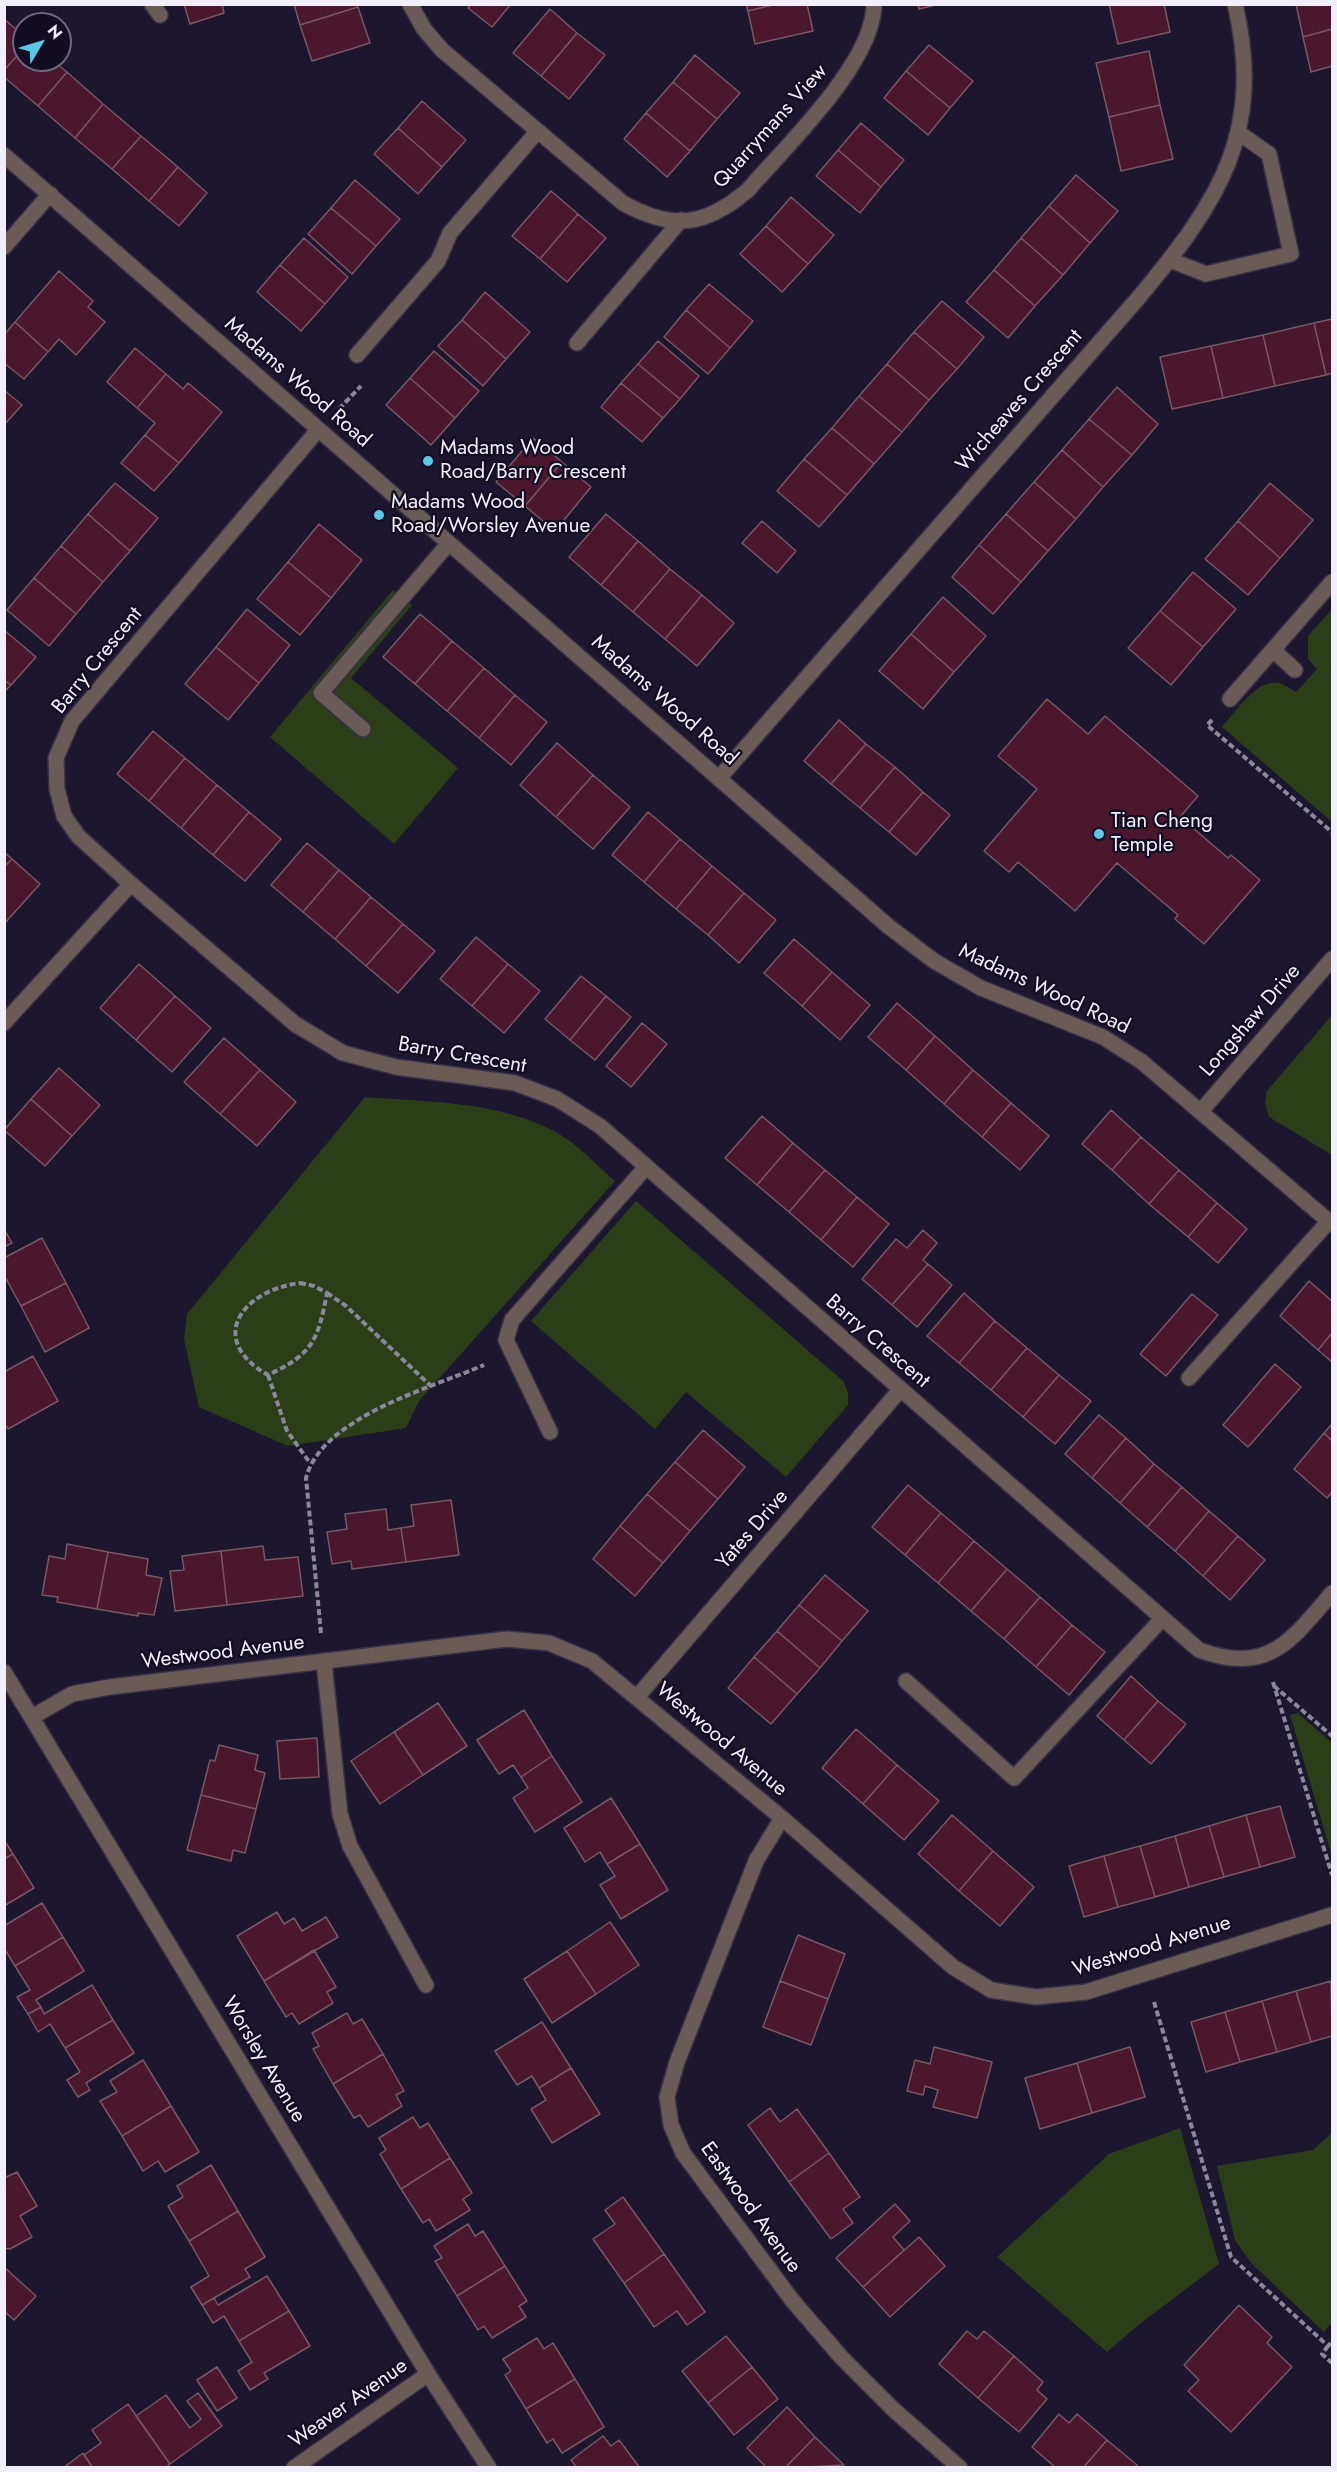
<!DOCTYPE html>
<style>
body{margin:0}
#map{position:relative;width:1337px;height:2472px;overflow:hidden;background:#1c172e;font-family:Jost,sans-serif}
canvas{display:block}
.frame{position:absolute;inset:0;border:6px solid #f1effd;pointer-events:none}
.north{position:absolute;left:12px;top:12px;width:60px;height:60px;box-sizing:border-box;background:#130d24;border:2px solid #6c677b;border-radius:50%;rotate:52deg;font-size:16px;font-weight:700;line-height:24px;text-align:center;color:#f1effd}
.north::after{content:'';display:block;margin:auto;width:21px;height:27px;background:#5cc7e7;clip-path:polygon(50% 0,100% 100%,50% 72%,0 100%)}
</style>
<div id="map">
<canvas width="1337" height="2472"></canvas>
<div class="frame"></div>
<div class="north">N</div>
</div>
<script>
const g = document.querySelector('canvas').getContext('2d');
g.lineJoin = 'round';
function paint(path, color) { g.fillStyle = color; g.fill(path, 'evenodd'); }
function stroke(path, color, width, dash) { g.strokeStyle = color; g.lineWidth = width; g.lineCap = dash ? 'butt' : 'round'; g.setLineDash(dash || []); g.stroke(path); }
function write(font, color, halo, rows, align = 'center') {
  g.font = font + ' Jost,sans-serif'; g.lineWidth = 4.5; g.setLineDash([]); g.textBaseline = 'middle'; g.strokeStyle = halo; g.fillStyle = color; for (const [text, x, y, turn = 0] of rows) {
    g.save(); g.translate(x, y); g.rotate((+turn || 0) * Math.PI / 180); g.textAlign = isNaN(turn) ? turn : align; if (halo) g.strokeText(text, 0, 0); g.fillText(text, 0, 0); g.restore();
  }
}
const green = new Path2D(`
 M393,590L412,605L351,678L458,768L394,844L270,737Z
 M1332,609V822L1222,727C1235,713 1256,679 1278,683C1284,684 1291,689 1296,692L1317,669L1308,659V636Z
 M1332,1015V1155L1269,1117L1265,1103L1267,1091Z
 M365,1097C428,1102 497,1101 554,1131C576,1142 596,1165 615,1181L419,1401L406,1428L288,1446L199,1407L184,1339L187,1314Z
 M636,1201L843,1381L848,1392V1405L786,1477L686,1392L655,1429L531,1321Z
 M1298,1713L1332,1743V1856L1290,1715Z
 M1180,2128L1219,2264L1137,2326L1107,2352L997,2257L1109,2154Z
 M1332,2133V2322L1324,2332L1251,2263L1235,2240L1217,2166L1313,2150Z`);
const building = new Path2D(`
 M184,4H222L224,13L190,24Z
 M294,4H358V7L300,25Z
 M471,4H511L492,27L468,8Z
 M746,4H777L748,11Z
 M777,4H807L813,31L755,44L748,11Z
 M918,4H940L919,9Z
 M1109,4H1164L1170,32L1118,44Z
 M1296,4H1332V29L1303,37Z
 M358,7L370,43L312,61L300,25Z
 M550,9L577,33L541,76L513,53Z
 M4,19L24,36V48L4,70Z
 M1332,29V66L1311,72L1303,37Z
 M577,33L605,55L569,99L541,76Z
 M929,45L973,81L950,108L906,71Z
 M24,48V60H52L67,72L38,106L4,77V70Z
 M1149,51L1160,105L1109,117L1096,63Z
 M695,55L740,93L717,119L673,82Z
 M906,71L950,108L928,135L884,98Z
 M67,72L103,104L75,138L38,106Z
 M673,82L717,119L690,151L646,113Z
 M422,101L466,140L442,167L398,128Z
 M103,104L141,136L112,169L75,138Z
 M1160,105L1173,159L1121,171L1109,117Z
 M646,113L690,151L667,177L624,139Z
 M861,123L904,160L881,187L838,150Z
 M398,128L442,167L418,194L374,154Z
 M141,136L178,167L149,201L112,169Z
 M838,150L881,187L860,213L816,176Z
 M178,167L207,193L179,226L149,201Z
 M1076,175L1118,211L1090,243L1049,206Z
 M355,180L400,219L376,246L331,208Z
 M551,191L578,214L540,259L512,236Z
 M791,197L834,235L808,264L766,226Z
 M1049,206L1090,243L1063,275L1021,238Z
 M331,208L376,246L352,274L308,234Z
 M578,214L606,238L567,282L540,259Z
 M766,226L808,264L782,292L740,254Z
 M304,238L348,277L325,304L280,265Z
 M1021,238L1063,275L1035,306L994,270Z
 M280,265L325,304L301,331L257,292Z
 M994,270L1035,306L1008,338L966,302Z
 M59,271L93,301L88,307L105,322L76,355L59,339L48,352L15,322Z
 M709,284L753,321L730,348L686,310Z
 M485,292L530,332L506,359L462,320Z
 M942,301L984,337L957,369L914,332Z
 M686,310L730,348L708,374L664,337Z
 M1332,319V373L1326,375L1314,323Z
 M462,320L506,359L483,386L438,346Z
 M15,322L48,352L24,379L4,363V335Z
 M1314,323L1326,375L1275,386L1263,335Z
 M914,332L957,369L929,400L887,364Z
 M1263,335L1275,386L1223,398L1211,346Z
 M658,341L699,376L680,399L638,364Z
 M1211,346L1223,398L1172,409L1160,357Z
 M135,348L166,374L137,408L107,382Z
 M434,351L479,391L455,418L410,378Z
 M638,364L680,399L663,418L621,383Z
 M887,364L929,400L902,432L859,396Z
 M166,374L183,389L188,383L222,412L179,463L145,435L155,423L137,408Z
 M410,378L455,418L431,445L386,405Z
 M621,383L663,418L642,442L601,407Z
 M1117,387L1158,424L1132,455L1089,419Z
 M4,390L22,405L4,425Z
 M859,396L902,432L874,464L832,428Z
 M1089,419L1132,455L1103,487L1062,450Z
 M832,428L874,464L847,495L804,459Z
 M145,435L179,463L154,491L121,463Z
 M533,438L562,462L525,506L496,482Z
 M1062,450L1103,487L1076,519L1034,482Z
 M804,459L847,495L819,527L777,491Z
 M562,462L591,487L555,531L525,506Z
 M1034,482L1076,519L1048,551L1006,514Z
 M115,483L158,518L130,551L88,514Z
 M1270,483L1313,520L1280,558L1238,521Z
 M88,514L130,551L103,582L61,546Z
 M606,514L638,541L601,585L569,557Z
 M1006,514L1048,551L1021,582L979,545Z
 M762,521L796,551L777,573L742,543Z
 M1238,521L1280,558L1248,595L1205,559Z
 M319,524L362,560L331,598L288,562Z
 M638,541L670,569L633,612L601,585Z
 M979,545L1021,582L993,614L952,577Z
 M61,546L103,582L76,614L34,578Z
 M288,562L331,598L300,635L257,599Z
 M670,569L702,595L665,639L633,612Z
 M1193,572L1236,609L1203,647L1160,611Z
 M34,578L76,614L49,646L7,610Z
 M702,595L734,623L697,666L665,639Z
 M943,597L986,636L954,672L911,634Z
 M247,609L290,645L259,683L216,647Z
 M1160,611L1203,647L1171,685L1128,648Z
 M420,614L452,641L415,684L383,657Z
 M4,630L36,657L11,685L4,680Z
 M911,634L954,672L923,709L879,671Z
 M452,641L484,668L447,711L415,684Z
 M216,647L259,683L228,720L185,684Z
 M484,668L515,695L479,738L447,711Z
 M4,680L11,685L4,692Z
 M515,695L547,722L511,765L479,738Z
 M1047,699L1088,734L1105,716L1198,796L1180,817L1228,858L1231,855L1260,880L1204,944L1175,919L1178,915L1117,863L1075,911L1018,862L1009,872L984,851L1037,789L998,756Z
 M839,720L866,744L831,784L804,761Z
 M153,731L185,758L149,801L117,774Z
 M557,743L593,775L556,817L520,785Z
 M866,744L895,767L860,808L831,784Z
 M185,758L217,785L181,828L149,801Z
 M895,767L923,792L889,832L860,808Z
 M593,775L630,807L593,849L556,817Z
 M217,785L249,812L213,855L181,828Z
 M923,792L950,815L916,855L889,832Z
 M249,812L281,839L245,881L213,855Z
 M648,812L680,839L644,882L612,855Z
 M680,839L712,866L676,909L644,882Z
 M307,843L339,870L303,912L271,885Z
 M4,852L12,859L4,867Z
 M12,859L40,884L4,924V867Z
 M712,866L744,893L708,935L676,909Z
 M339,870L371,897L335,939L303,912Z
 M744,893L776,920L739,963L708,935Z
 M371,897L403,924L366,966L335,939Z
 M403,924L435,951L398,993L366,966Z
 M476,937L508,964L472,1006L440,979Z
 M794,939L832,972L802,1006L764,973Z
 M139,964L175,996L136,1040L100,1008Z
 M508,964L540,991L504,1033L472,1006Z
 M832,972L870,1005L840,1040L802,1006Z
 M581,976L606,996L570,1040L545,1019Z
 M175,996L211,1028L172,1072L136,1040Z
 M606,996L631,1017L595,1060L570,1040Z
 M897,1003L935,1036L906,1070L868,1037Z
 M642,1023L667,1044L631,1087L606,1066Z
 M935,1036L973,1070L944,1104L906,1070Z
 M224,1038L260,1070L220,1114L184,1082Z
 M59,1068L100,1105L72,1136L31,1099Z
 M260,1070L296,1102L257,1146L220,1114Z
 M973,1070L1011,1103L982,1137L944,1104Z
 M31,1099L72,1136L45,1166L4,1130Z
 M1011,1103L1049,1136L1020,1170L982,1137Z
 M1111,1110L1141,1137L1112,1170L1082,1144Z
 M762,1116L793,1143L757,1185L725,1158Z
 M1141,1137L1179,1170L1149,1204L1112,1170Z
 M793,1143L825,1170L789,1212L757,1185Z
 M825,1170L857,1197L821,1240L789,1212Z
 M1179,1170L1217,1203L1188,1237L1149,1204Z
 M857,1197L889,1224L853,1267L821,1240Z
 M1217,1203L1247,1229L1218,1263L1188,1237Z
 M4,1229L12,1243L4,1247Z
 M923,1230L937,1243L923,1260L928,1264L892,1305L862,1279L896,1239L907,1248Z
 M42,1238L66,1283L21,1306L4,1275V1258Z
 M928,1264L952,1285L917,1327L892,1305Z
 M1309,1281L1332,1301V1333L1318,1350L1280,1316Z
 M66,1283L89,1328L45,1352L21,1306Z
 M964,1293L995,1321L959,1363L927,1336Z
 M1192,1294L1218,1315L1166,1376L1140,1354Z
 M995,1321L1027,1348L991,1390L959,1363Z
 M1332,1333V1362L1318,1350Z
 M1027,1348L1059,1375L1023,1417L991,1390Z
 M33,1356L58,1401L8,1429L4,1423V1372Z
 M1275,1364L1301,1387L1248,1447L1223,1425Z
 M1059,1375L1091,1401L1055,1444L1023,1417Z
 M1099,1415L1126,1438L1092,1478L1065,1454Z
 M1332,1424V1441L1324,1433Z
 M703,1430L745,1467L718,1499L675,1462Z
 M1324,1433L1332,1441V1492L1327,1498L1294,1469Z
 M1126,1438L1154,1464L1120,1503L1092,1478Z
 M675,1462L718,1499L690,1531L647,1494Z
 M1154,1464L1182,1487L1147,1527L1120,1503Z
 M908,1485L941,1513L905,1555L872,1527Z
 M1182,1487L1209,1511L1175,1551L1147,1527Z
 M647,1494L690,1531L663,1563L620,1526Z
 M451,1500L459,1555L406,1562L401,1528L414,1526L411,1505Z
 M386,1509L388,1530L401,1528L406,1562L352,1569L351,1561L332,1564L327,1532L347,1529L345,1514Z
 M1209,1511L1238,1536L1203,1576L1175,1551Z
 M941,1513L974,1541L938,1583L905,1555Z
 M620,1526L663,1563L635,1596L593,1559Z
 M1238,1536L1265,1560L1230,1600L1203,1576Z
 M974,1541L1007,1569L971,1611L938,1583Z
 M67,1544L108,1552L97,1609L57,1602L58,1597L42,1595L49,1556L65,1559Z
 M263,1546L265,1560L298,1557L303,1596L227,1605L221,1551Z
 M221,1551L227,1605L175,1611L170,1571L184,1570L182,1556Z
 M108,1552L148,1559L146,1575L162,1578L154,1615L138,1613V1616L97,1609Z
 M1007,1569L1040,1597L1004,1639L971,1611Z
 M825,1575L868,1611L842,1641L799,1605Z
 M1040,1597L1072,1625L1036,1667L1004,1639Z
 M799,1605L842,1641L820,1668L777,1631Z
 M1072,1625L1105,1652L1069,1695L1036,1667Z
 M777,1631L820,1668L797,1694L754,1657Z
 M754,1657L797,1694L771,1724L728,1688Z
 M1131,1676L1158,1701L1124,1740L1097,1716Z
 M1158,1701L1186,1724L1151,1764L1124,1740Z
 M438,1703L467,1746L423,1775L394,1732Z
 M524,1710L552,1756L521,1777L513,1765L499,1774L477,1740Z
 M856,1729L897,1765L863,1804L822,1768Z
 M394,1732L423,1775L380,1804L351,1761Z
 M317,1738L319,1777L280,1779L277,1741Z
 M219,1745L258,1755L255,1770L265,1773L256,1809L201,1795L210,1760L215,1761Z
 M552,1756L582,1802L535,1832L513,1798L528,1788L521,1777Z
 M897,1765L939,1801L904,1840L863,1804Z
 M201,1795L256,1809L245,1853L233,1850L231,1861L187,1850Z
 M611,1798L640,1844L607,1864L600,1852L585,1862L564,1828Z
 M1280,1806L1295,1857L1260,1867L1246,1815Z
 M952,1815L993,1851L959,1891L918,1854Z
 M1246,1815L1260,1867L1224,1877L1209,1826Z
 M1209,1826L1224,1877L1189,1887L1175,1836Z
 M1175,1836L1189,1887L1155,1897L1140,1846Z
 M4,1840L13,1854L4,1859Z
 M640,1844L668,1890L621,1919L600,1885L615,1876L607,1864Z
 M1140,1846L1155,1897L1118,1907L1104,1856Z
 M993,1851L1034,1887L1000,1926L959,1891Z
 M13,1854L34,1888L4,1906V1859Z
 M1104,1856L1118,1907L1084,1917L1069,1866Z
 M42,1903L63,1937L15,1966L4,1948V1926Z
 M277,1912L284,1924L294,1918L302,1931L326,1917L338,1937L264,1981L237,1936Z
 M610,1922L639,1965L596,1994L567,1951Z
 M798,1935L845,1954L828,1999L780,1981Z
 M63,1937L84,1971L36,2000L41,2007L28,2014L17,1997L30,1990L15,1966Z
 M314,1950L336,1987L327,1992L333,2003L299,2024L292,2013L286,2017L264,1981Z
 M567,1951L596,1994L552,2023L524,1979Z
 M780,1981L828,1999L811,2045L763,2027Z
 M1331,1981L1332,2036L1311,2042L1296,1991Z
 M92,1985L113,2020L65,2048L50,2024L38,2032L28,2014L41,2007L44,2014Z
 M1296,1991L1311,2042L1277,2052L1262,2001Z
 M1262,2001L1277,2052L1240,2062L1225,2012Z
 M1225,2012L1240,2062L1206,2072L1191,2022Z
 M347,2013L353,2024L362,2019L383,2054L333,2084L313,2049L319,2046L312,2033Z
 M113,2020L134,2053L86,2083L90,2090L78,2097L67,2080L80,2072L65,2048Z
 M542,2022L571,2068L539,2088L532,2076L517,2085L495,2051Z
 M934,2047L992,2062L977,2118L933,2107L938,2090L925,2086L923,2095L907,2091L915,2060L930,2064Z
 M1130,2047L1145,2097L1092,2113L1077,2063Z
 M383,2054L404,2091L396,2095L402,2106L368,2127L360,2115L354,2118L333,2084Z
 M143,2060L171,2106L122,2136L100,2101L117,2092L110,2081Z
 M1077,2063L1092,2113L1040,2129L1025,2078Z
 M571,2068L600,2114L552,2143L531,2109L546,2100L539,2088Z
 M171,2106L199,2152L165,2172L158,2161L143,2171L122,2136Z
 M770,2108L780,2122L797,2109L829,2153L789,2182L748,2125Z
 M413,2117L420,2128L428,2123L450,2158L401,2189L380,2154L386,2150L379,2138Z
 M829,2153L860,2197L843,2209L853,2223L831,2239L789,2182Z
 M450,2158L472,2193L463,2199L470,2210L436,2231L429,2219L423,2223L401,2189Z
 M211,2165L238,2211L189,2241L168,2206L183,2197L177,2186Z
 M17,2172L37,2206L20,2216L32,2237L10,2249L4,2248V2178Z
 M623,2197L664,2254L624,2283L593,2239L615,2224L605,2210Z
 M895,2204L910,2221L893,2237L904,2250L863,2287L836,2258Z
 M238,2211L265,2257L245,2269L250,2277L202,2305L191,2287L209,2276L189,2241Z
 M468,2224L475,2236L483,2231L505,2266L457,2296L435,2261L442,2258L434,2246Z
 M919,2237L945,2266L890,2317L863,2287Z
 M664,2254L705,2312L687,2325L677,2311L654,2327L624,2283Z
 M505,2266L527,2301L519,2306L526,2317L492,2338L484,2326L478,2330L457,2296Z
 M4,2267L36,2296L14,2320L4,2311Z
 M267,2276L289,2311L239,2341L224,2316L213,2323L202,2305L214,2298L218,2305Z
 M1239,2305L1272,2337L1267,2343L1292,2367L1231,2432L1188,2391L1199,2380L1184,2365Z
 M289,2311L310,2346L264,2373L268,2379L250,2390L238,2371L252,2362L239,2341Z
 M967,2331L977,2339L984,2331L1014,2356L978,2398L939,2364Z
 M726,2336L752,2367L708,2403L682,2371Z
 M537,2338L544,2349L553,2343L575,2379L526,2409L505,2375L511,2371L503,2359Z
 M1014,2356L1043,2382L1037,2390L1047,2399L1019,2432L978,2398Z
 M217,2367L237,2398L217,2411L197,2380Z
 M752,2367L778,2399L734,2435L708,2403Z
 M575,2379L604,2427L562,2453L553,2439L547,2443L526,2409Z
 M198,2393L222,2426L170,2464L136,2416L166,2395L190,2428L201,2419L187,2401Z
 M128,2404L170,2464L165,2468H93L84,2455L101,2443L92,2430Z
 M787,2407L815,2437L785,2468H767L747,2448Z
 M1059,2414L1069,2423L1077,2414L1107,2440L1083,2468H1056L1032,2447Z
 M603,2436L611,2446L619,2440L640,2468H577L571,2460Z
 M815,2437L844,2465L785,2468Z
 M1107,2440L1137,2465L1135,2468H1083Z
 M83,2453L93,2468H63Z`);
const path = new Path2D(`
 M339,409L361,386
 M1212,720L1207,725L1332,832
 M300,1283L314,1286L327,1293C318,1340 313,1354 268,1375C205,1339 243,1290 300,1283Z
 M327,1293L346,1306L432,1387
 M268,1375L287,1431L310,1463
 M321,1633L306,1478C322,1417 431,1388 484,1365
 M1273,1682L1332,1875
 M1274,1686L1332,1736
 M1154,2002L1231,2257L1328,2346L1332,2342
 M1328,2346L1322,2354L1332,2363`);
const service = new Path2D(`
 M152,4L160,15
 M1170,260L1206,274L1291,254L1269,154L1239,133
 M577,343L681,220
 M357,355L438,261L450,233
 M363,729L321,693L449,543
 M1189,1378L1329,1221
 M550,1432L506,1340L512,1320L646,1167
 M324,1662L340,1814L350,1846L426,1985
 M906,1681L1014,1778L1162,1619`);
const minor = new Path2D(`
 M410,4L424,29L442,50L623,203C673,231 706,226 748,190C786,146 874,63 874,4
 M450,233L537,132
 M4,247L50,194
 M318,430L72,721L56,758L57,789L64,816L78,836L131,884L295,1024L343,1053L396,1067L515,1083L557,1099L600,1126L1199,1650C1268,1675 1290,1642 1332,1593
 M1273,650L1295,670
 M1230,699L1332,582
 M720,777L1140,296C1219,201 1265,132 1235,4
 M4,1023L131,884
 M1202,1110L1332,959
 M4,1672L428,2374L489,2468
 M637,1697L900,1390
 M32,1717L72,1694L110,1687L507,1639L549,1643L592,1661L782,1818L953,1967L991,1990L1036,1997L1086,1992L1332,1915
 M782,1818L756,1861L677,2062L667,2097L671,2125L683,2153L792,2300L841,2357L894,2410L960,2468
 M294,2468L428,2374`);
const tertiary = new Path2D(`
 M4,155L888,926L934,961L981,988L1103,1037L1142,1062L1332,1224`);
const markers = [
 [428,461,6,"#5cc7e7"],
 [379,515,6,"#5cc7e7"],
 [1099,834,6,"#5cc7e7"]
];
const streetNames = [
 ["Quarrymans View",771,127,-48],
 ["Madams Wood Road",297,383,41],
 ["Wicheaves Crescent",1020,401,-49],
 ["Barry Crescent",98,661,-51],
 ["Madams Wood Road",664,701,41],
 ["Madams Wood Road",1044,990,25],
 ["Longshaw Drive",1251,1021,-49],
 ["Barry Crescent",462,1056,10],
 ["Barry Crescent",877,1342,41],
 ["Yates Drive",753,1530,-49],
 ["Westwood Avenue",223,1653,-7],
 ["Westwood Avenue",721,1740,40],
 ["Westwood Avenue",1152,1947,-17],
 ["Worsley Avenue",263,2060,59],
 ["Eastwood Avenue",750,2208,54],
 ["Weaver Avenue",349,2404,-35]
];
const poiNames = [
 ["Madams Wood",440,449],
 ["Road/Barry Crescent",440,473],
 ["Madams Wood",391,503],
 ["Road/Worsley Avenue",391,527],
 ["Tian Cheng",1111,822],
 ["Temple",1111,846]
];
paint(green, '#2c3e18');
paint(building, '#4b172d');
stroke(building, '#785863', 1.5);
stroke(service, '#363147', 18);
stroke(minor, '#363147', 18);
stroke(tertiary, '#363147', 18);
stroke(path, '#8c889b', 4, [6, 3]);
stroke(service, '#6a5b57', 15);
stroke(minor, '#6a5b57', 15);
stroke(tertiary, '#6a5b57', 15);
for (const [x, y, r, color] of markers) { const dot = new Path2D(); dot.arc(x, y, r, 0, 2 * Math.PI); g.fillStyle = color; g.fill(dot); stroke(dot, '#130d24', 2); }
write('21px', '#f1effd', '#130d24', streetNames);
write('21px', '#f1effd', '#130d24', poiNames, 'left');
</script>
